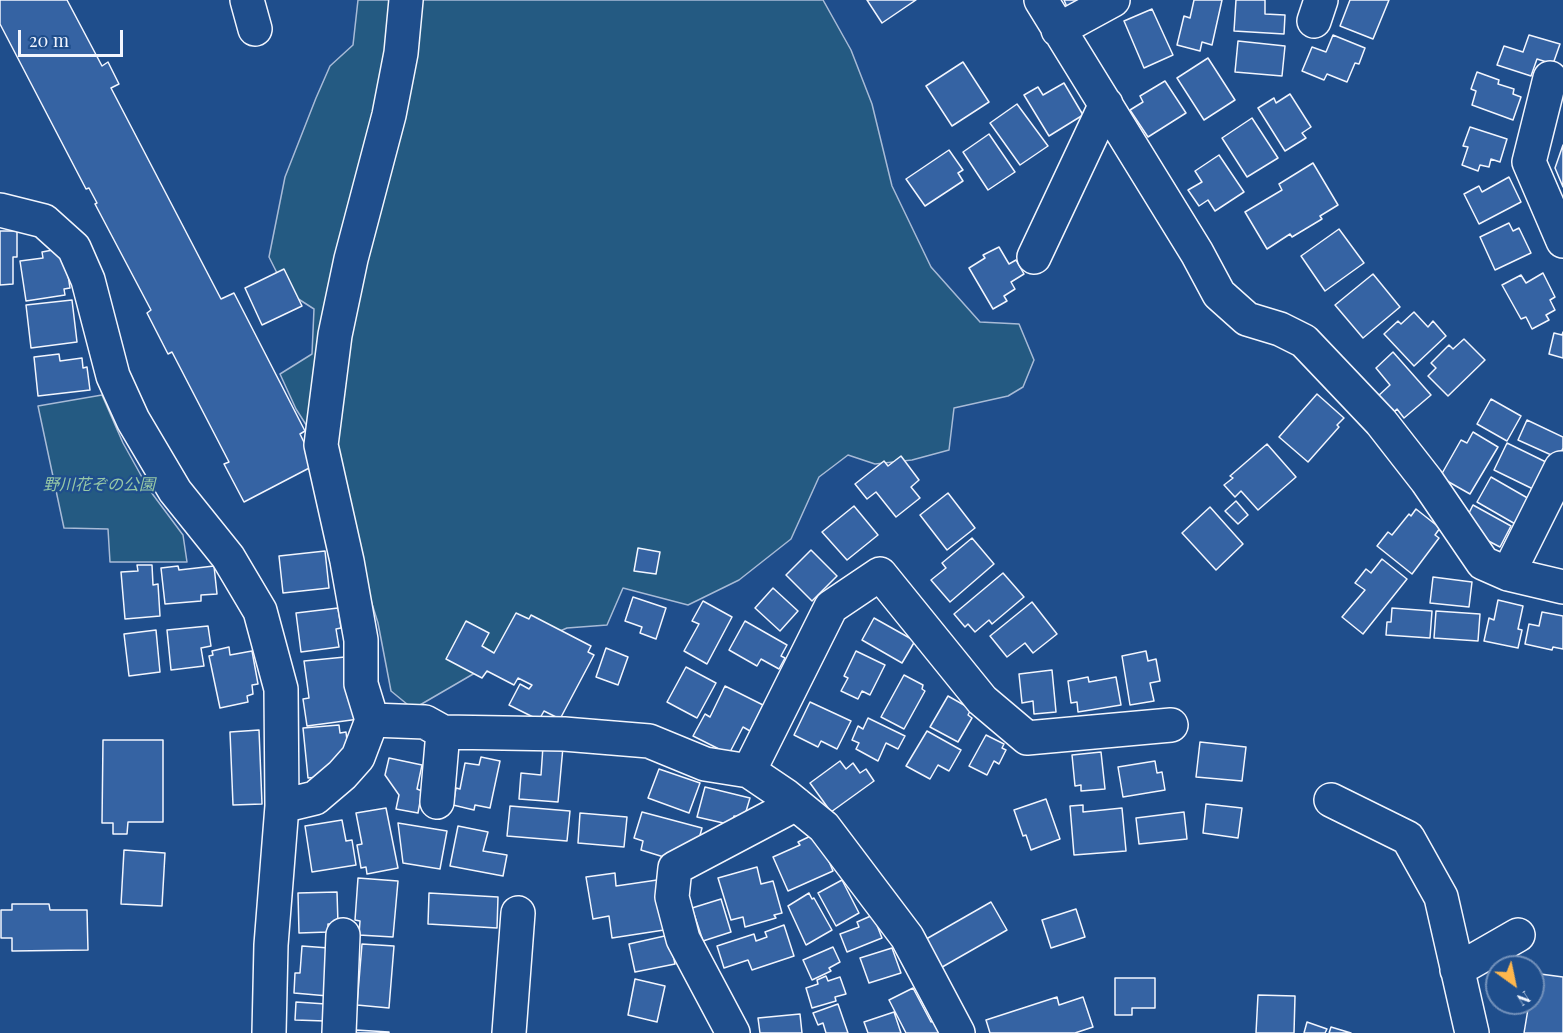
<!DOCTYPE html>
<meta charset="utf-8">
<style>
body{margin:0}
#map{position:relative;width:1563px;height:1033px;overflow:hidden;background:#1f4e8c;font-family:"Playfair Display",serif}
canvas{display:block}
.north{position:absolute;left:1485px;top:955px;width:60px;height:60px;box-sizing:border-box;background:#1f4e8c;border:2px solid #7391ba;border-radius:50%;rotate:147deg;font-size:16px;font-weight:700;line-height:24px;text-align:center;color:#f2f6ff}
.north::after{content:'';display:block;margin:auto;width:21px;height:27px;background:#ffb74d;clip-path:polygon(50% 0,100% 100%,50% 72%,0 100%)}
.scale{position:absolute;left:18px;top:30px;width:105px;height:27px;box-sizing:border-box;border:3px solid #f2f6ff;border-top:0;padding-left:8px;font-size:18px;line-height:21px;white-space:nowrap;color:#f2f6ff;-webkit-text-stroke:4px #1f4e8c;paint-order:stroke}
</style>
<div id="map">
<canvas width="1563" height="1033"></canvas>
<div class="north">N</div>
<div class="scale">20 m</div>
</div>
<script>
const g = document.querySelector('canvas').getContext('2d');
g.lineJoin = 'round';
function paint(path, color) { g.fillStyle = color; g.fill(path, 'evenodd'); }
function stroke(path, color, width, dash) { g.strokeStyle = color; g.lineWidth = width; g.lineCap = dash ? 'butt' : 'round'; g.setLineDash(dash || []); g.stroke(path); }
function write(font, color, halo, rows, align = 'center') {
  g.font = font + ' "Playfair Display","Noto Sans JP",serif'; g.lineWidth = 4.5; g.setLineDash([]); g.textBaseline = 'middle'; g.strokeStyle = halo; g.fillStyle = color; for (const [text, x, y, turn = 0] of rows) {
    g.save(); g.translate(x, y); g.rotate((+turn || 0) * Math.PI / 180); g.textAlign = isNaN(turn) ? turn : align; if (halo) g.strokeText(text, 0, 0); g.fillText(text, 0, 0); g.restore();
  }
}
const green = new Path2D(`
 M358,0H823L851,50L872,104L892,186L931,267L980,322L1019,324L1034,360L1023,387L1008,396L954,408L949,450L912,460L875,464L848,455L819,477L791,539L739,580L688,605L623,588L607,625L567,628L511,652L413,709L391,691L378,623L326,456L296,409L280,374L312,354L314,309L286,291L269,257L285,177L316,98L330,66L353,45Z
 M102,395L123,443L148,488L183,535L187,562H110L108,529L64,528L38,406Z`);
const building = new Path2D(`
 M0,0H67L102,66L108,62L119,84L111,88L221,299L234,293L305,431L300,434L315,465L244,502L224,464L229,462L172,352L168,354L147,313L151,310L95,204L97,203L89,188L86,189L0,24Z
 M867,0H916L882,23Z
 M1064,0H1090L1067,7Z
 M1194,0H1222L1212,45L1202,42L1200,51L1177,45L1184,16L1190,18Z
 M1236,0H1265V14L1285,15L1284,34L1234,31Z
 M1350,0H1389L1373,39L1340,26Z
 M1152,9L1173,55L1144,68L1124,21Z
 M1333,35L1365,48L1359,64L1355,63L1347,82L1327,74L1324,80L1302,71L1312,47L1326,52Z
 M1529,35L1560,44L1553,64L1537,59L1531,76L1497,65L1504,46L1523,52Z
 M1238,41L1285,46L1282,76L1235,72Z
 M1208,58L1235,100L1204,120L1177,78Z
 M963,62L989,102L952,126L926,86Z
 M1477,72L1499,80L1498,84L1514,89L1513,94L1521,97L1513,120L1472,105L1476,91L1471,89Z
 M1165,81L1186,113L1148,137L1130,110L1143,102L1140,96Z
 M1064,83L1083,115L1049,136L1024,95L1038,87L1043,95Z
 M1290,94L1311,127L1302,133L1306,138L1285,151L1258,108L1274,98L1276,103Z
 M1017,104L1048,146L1020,165L990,123Z
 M1252,118L1278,158L1247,177L1222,138Z
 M1470,127L1507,139L1500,162L1491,159L1489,167L1480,165L1478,171L1462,165L1468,147L1463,146Z
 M989,134L1015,172L988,190L963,152Z
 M1563,145V187L1555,168Z
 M949,150L963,170L958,173L963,181L925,206L906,179Z
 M1219,155L1244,192L1215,211L1208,200L1199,206L1188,190L1202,182L1195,171Z
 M1313,163L1338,205L1320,216L1322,219L1292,237L1290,234L1267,249L1245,212L1282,190L1279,184Z
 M1509,177L1521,202L1479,224L1464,194L1479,186L1482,192Z
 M1509,223L1513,231L1519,228L1531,253L1495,270L1480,237Z
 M1339,229L1364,263L1325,291L1301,256Z
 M0,231H17V257H13V284L0,285Z
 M999,247L1009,264L1016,260L1024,274L1011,282L1015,289L1004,296L1007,301L993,309L969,268L985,258L983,255Z
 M58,249L59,257L65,256L70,288L64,289L65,295L26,301L20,261L43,258L42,252Z
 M284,269L302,306L262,325L245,288Z
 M1543,273L1555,297L1550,300L1555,310L1546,315L1549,320L1532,329L1526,317L1521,319L1502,285L1521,275L1526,283Z
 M1373,274L1400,307L1363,338L1335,305Z
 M72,300L77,342L31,348L26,305Z
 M1414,312L1428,327L1433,321L1446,336L1414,366L1384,334L1398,321L1401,324Z
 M1563,332V358L1549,354L1554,333L1562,335Z
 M1464,339L1485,360L1448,396L1428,376L1436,368L1431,363L1449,345L1453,349Z
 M1393,352L1431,395L1404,418L1397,409L1392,414L1377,397L1390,385L1376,368Z
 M59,354L60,361L82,358L83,368L87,367L90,390L38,396L34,357Z
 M1317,394L1344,418L1337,425L1339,427L1308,462L1279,437Z
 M1491,399L1521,416L1507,441L1477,424Z
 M1527,420L1563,437V448L1558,458L1518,440Z
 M1473,432L1498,447L1470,494L1440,477L1461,440L1467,443Z
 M1507,443L1548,463L1535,490L1494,470Z
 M1267,444L1296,477L1258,510L1241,491L1235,497L1224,485L1233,478L1230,476Z
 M901,456L919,480L911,487L920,498L896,517L876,492L867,499L855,484L884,461L888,466Z
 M1491,477L1531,500L1517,525L1477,502Z
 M948,493L975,528L947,550L920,515Z
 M1236,501L1248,515L1238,524L1225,511Z
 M1473,505L1511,526L1500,547L1473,533L1465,521Z
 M854,506L878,535L847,560L822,532Z
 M1210,507L1243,544L1216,570L1182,533Z
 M1416,509L1440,528L1435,535L1439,538L1412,574L1377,546L1388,532L1392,535L1409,514L1411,516Z
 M972,538L994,564L950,602L931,580L946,568L942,563Z
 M638,548L660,552L656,574L634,571Z
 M811,550L837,576L812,601L786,575Z
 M325,551L329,588L283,593L279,556Z
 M1382,559L1407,579L1363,634L1342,617L1365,590L1355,583L1366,569L1371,573Z
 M137,565H152L153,585L158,584L160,616L125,619L121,572L138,571Z
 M178,566L179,570L214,566L217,594L201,595V601L165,604L161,568Z
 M1003,573L1024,597L992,624L989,620L975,632L968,624L965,627L954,614Z
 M1433,577L1472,582L1469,607L1430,603Z
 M773,588L798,611L780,631L755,608Z
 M633,597L666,608L656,639L640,633L642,627L625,621Z
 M1498,600L1523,606L1518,629L1522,630L1518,648L1484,641L1489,618L1494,620Z
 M703,601L732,617L707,664L684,651L699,624L692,621Z
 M1032,602L1057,634L1033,653L1025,643L1007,657L990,636Z
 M338,608L341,628L336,629L339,647L301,652L296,613Z
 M1392,608L1432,611L1430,638L1386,635L1387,622H1391Z
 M1436,611L1480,614L1478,641L1434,638Z
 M1542,612L1563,616V649L1553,647L1552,650L1525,644L1529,624L1539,626Z
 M516,613L529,619L531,615L591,646L588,652L594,655L560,719L544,711L539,720L509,705L520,684L529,689L532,685L518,678L514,685L487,671L482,678L446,659L466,621L489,633L482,646L494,653Z
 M874,618L915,641L902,663L862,640Z
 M745,621L787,645L781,656L785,658L779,669L761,659L757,666L729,650Z
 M208,626L211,646L201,648L204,666L171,670L167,630Z
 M156,630L160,672L129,676L124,634Z
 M229,647L230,655L252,651L258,684L252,685L253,694L247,696L248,702L220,708L209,656L213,655L212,651Z
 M606,648L628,657L618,685L596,677Z
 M856,651L885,665L870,695L862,691L858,699L841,691L848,678L844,676Z
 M1146,651L1148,661L1156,659L1160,681L1150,683L1154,701L1130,705L1122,656Z
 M345,657L359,719L307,726L303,699L309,698L304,661Z
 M686,667L716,683L697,718L667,702Z
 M1052,670L1056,712L1034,714L1033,701L1022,703L1019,674Z
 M904,675L923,685L922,689L925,691L904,729L881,717Z
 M1088,677L1089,682L1116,677L1121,705L1078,712L1077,702L1071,703L1068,681Z
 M725,686L763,705L750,731L743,727L729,754L693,736L705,714L710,717Z
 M948,696L971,709L968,715L972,718L958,742L930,727Z
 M810,702L851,721L837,749L821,741L818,747L794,735Z
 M868,718L905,736L898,749L886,743L878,761L856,749L859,743L852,740L858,726L863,729Z
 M339,725L340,733L346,732L349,757L330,776L308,778L303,728Z
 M259,730L262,804L233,805L230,732Z
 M927,731L961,750L949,771L938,765L930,779L906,766Z
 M986,735L1004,744L1002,748L1006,750L999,764L994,761L987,775L969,766Z
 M103,740H163V822H128L127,834H113V823H102Z
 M1200,742L1246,747L1242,781L1196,777Z
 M543,746L563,747L558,802L519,799L521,773L541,775Z
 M1101,752L1105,789L1081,791V785L1075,786L1072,755Z
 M481,757L500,761L490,808L475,805L474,810L453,805L456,788L460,789L465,763L479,765Z
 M389,758L422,765L417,789L422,791L418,813L396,809L399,795L385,775Z
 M840,761L846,769L853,763L860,773L866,769L874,781L831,812L810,783Z
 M1155,761L1157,773L1162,772L1165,790L1123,797L1118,767Z
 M659,769L700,783L689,813L648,798Z
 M705,787L750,798L744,818L734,816L732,825L697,817Z
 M1046,799L1060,839L1031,850L1026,835L1023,836L1014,810Z
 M1206,804L1242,808L1238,838L1203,833Z
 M1083,805V812L1122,808L1126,851L1074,855L1070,806Z
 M510,806L570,811L567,841L507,836Z
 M386,808L398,868L367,874L366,867L361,868L357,845L362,844L356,813Z
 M642,812L702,828L697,846L667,858L641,850L643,841L634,838Z
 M1184,812L1187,839L1139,844L1136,818Z
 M580,813L627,817L624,847L578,843Z
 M342,820L346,841L352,840L356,865L312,872L305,826Z
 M398,823L447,831L440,869L403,863Z
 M458,826L488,832L483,851L507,855L503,876L450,866Z
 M817,833L833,871L788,891L773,857L800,845L798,842Z
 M124,850L165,853L162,906L121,904Z
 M757,867L761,884L773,881L782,913L774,915L776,918L745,927L743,917L731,920L718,878Z
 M615,873L616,886L657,880L664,930L612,938L609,916L593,919L586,877Z
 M358,878L398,881L393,937L359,935L360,921L355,920Z
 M842,880L859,913L836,926L818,893Z
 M337,892L338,924H328V932L299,933L298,893Z
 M429,893L498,897L497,928L428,924Z
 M809,893L812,899L814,898L832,930L806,945L788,906Z
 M721,899L731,932L703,941L692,908Z
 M991,902L1007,930L937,970L921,942Z
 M12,904H49L50,910H87L88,950L12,951V938H1V910H12Z
 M1076,909L1085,937L1051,948L1042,920Z
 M873,915L882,938L847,952L840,934L859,927L857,922Z
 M784,925L794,956L752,970L748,960L724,968L717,946L754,934L756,941L767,937L765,932Z
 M669,935L675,964L635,972L629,944Z
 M362,944L394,946L389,1008L357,1005Z
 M302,946L329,948L328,996L294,993L295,973H300Z
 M833,947L840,962L829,968L831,971L812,980L803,960Z
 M892,948L901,973L869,983L860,958Z
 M1533,973L1563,977V1033H1524L1529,1003H1533Z
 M826,976L828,981L840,977L846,994L835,997L836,1001L812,1008L806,988L818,984L817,980Z
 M1115,978H1155V1008H1132V1015H1115Z
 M635,979L665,986L657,1022L628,1015Z
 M913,988L931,1022L936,1020L943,1033H906L889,1000Z
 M1258,995L1295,996L1294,1033H1256Z
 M1057,997L1059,1005L1083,997L1093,1027L1075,1033H990L986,1020Z
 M296,1002L326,1004L325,1021L295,1020Z
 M838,1004L848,1033H826L823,1023L818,1025L813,1013Z
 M894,1012L901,1033H868L864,1022Z
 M800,1014L802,1033H760L758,1018Z
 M1307,1022L1327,1029L1325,1033H1304Z
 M1331,1027L1351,1033H1329Z
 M356,1030L389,1032V1033H356Z`);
const minor = new Path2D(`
 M247,0L255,29
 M1041,0L1197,253L1219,294L1247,319L1280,329L1304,341L1381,422L1427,481L1483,563L1508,574L1563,587
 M1314,21L1321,0
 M1058,30L1113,0
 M1550,78L1529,162L1563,241
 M0,210L44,221L74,248L88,280L113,376L133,420L175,491L228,557L260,611L281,689L282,806L271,945L269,1033
 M1034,257L1106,104
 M1508,574L1561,468
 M372,720L425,722L443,732L564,734L649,741L705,764L749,771L786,796L824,827L907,937L958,1033
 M749,771L831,607L880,574L982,700L1027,738L1171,725
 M1331,800L1408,838L1441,897L1472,1033
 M437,802L443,732
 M282,806L315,798L342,775L358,757L372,720L361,684V640L347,561L321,445L335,335L351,259L389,115L401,53L406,0
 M1457,970L1518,935
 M339,1033L343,935
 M509,1033L518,913
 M733,1033L683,939L672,897L675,868L796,804`);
const parkNames = [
 ["野川花ぞの公園",99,485]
];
paint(green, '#245a82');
stroke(green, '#a8bbd7', 1.5);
paint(building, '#3563a3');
stroke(building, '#f2f6ff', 1.5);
stroke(minor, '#f2f6ff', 36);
stroke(minor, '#1f4e8c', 33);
write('italic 16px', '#97c8a6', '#1f4e8c', parkNames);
</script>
